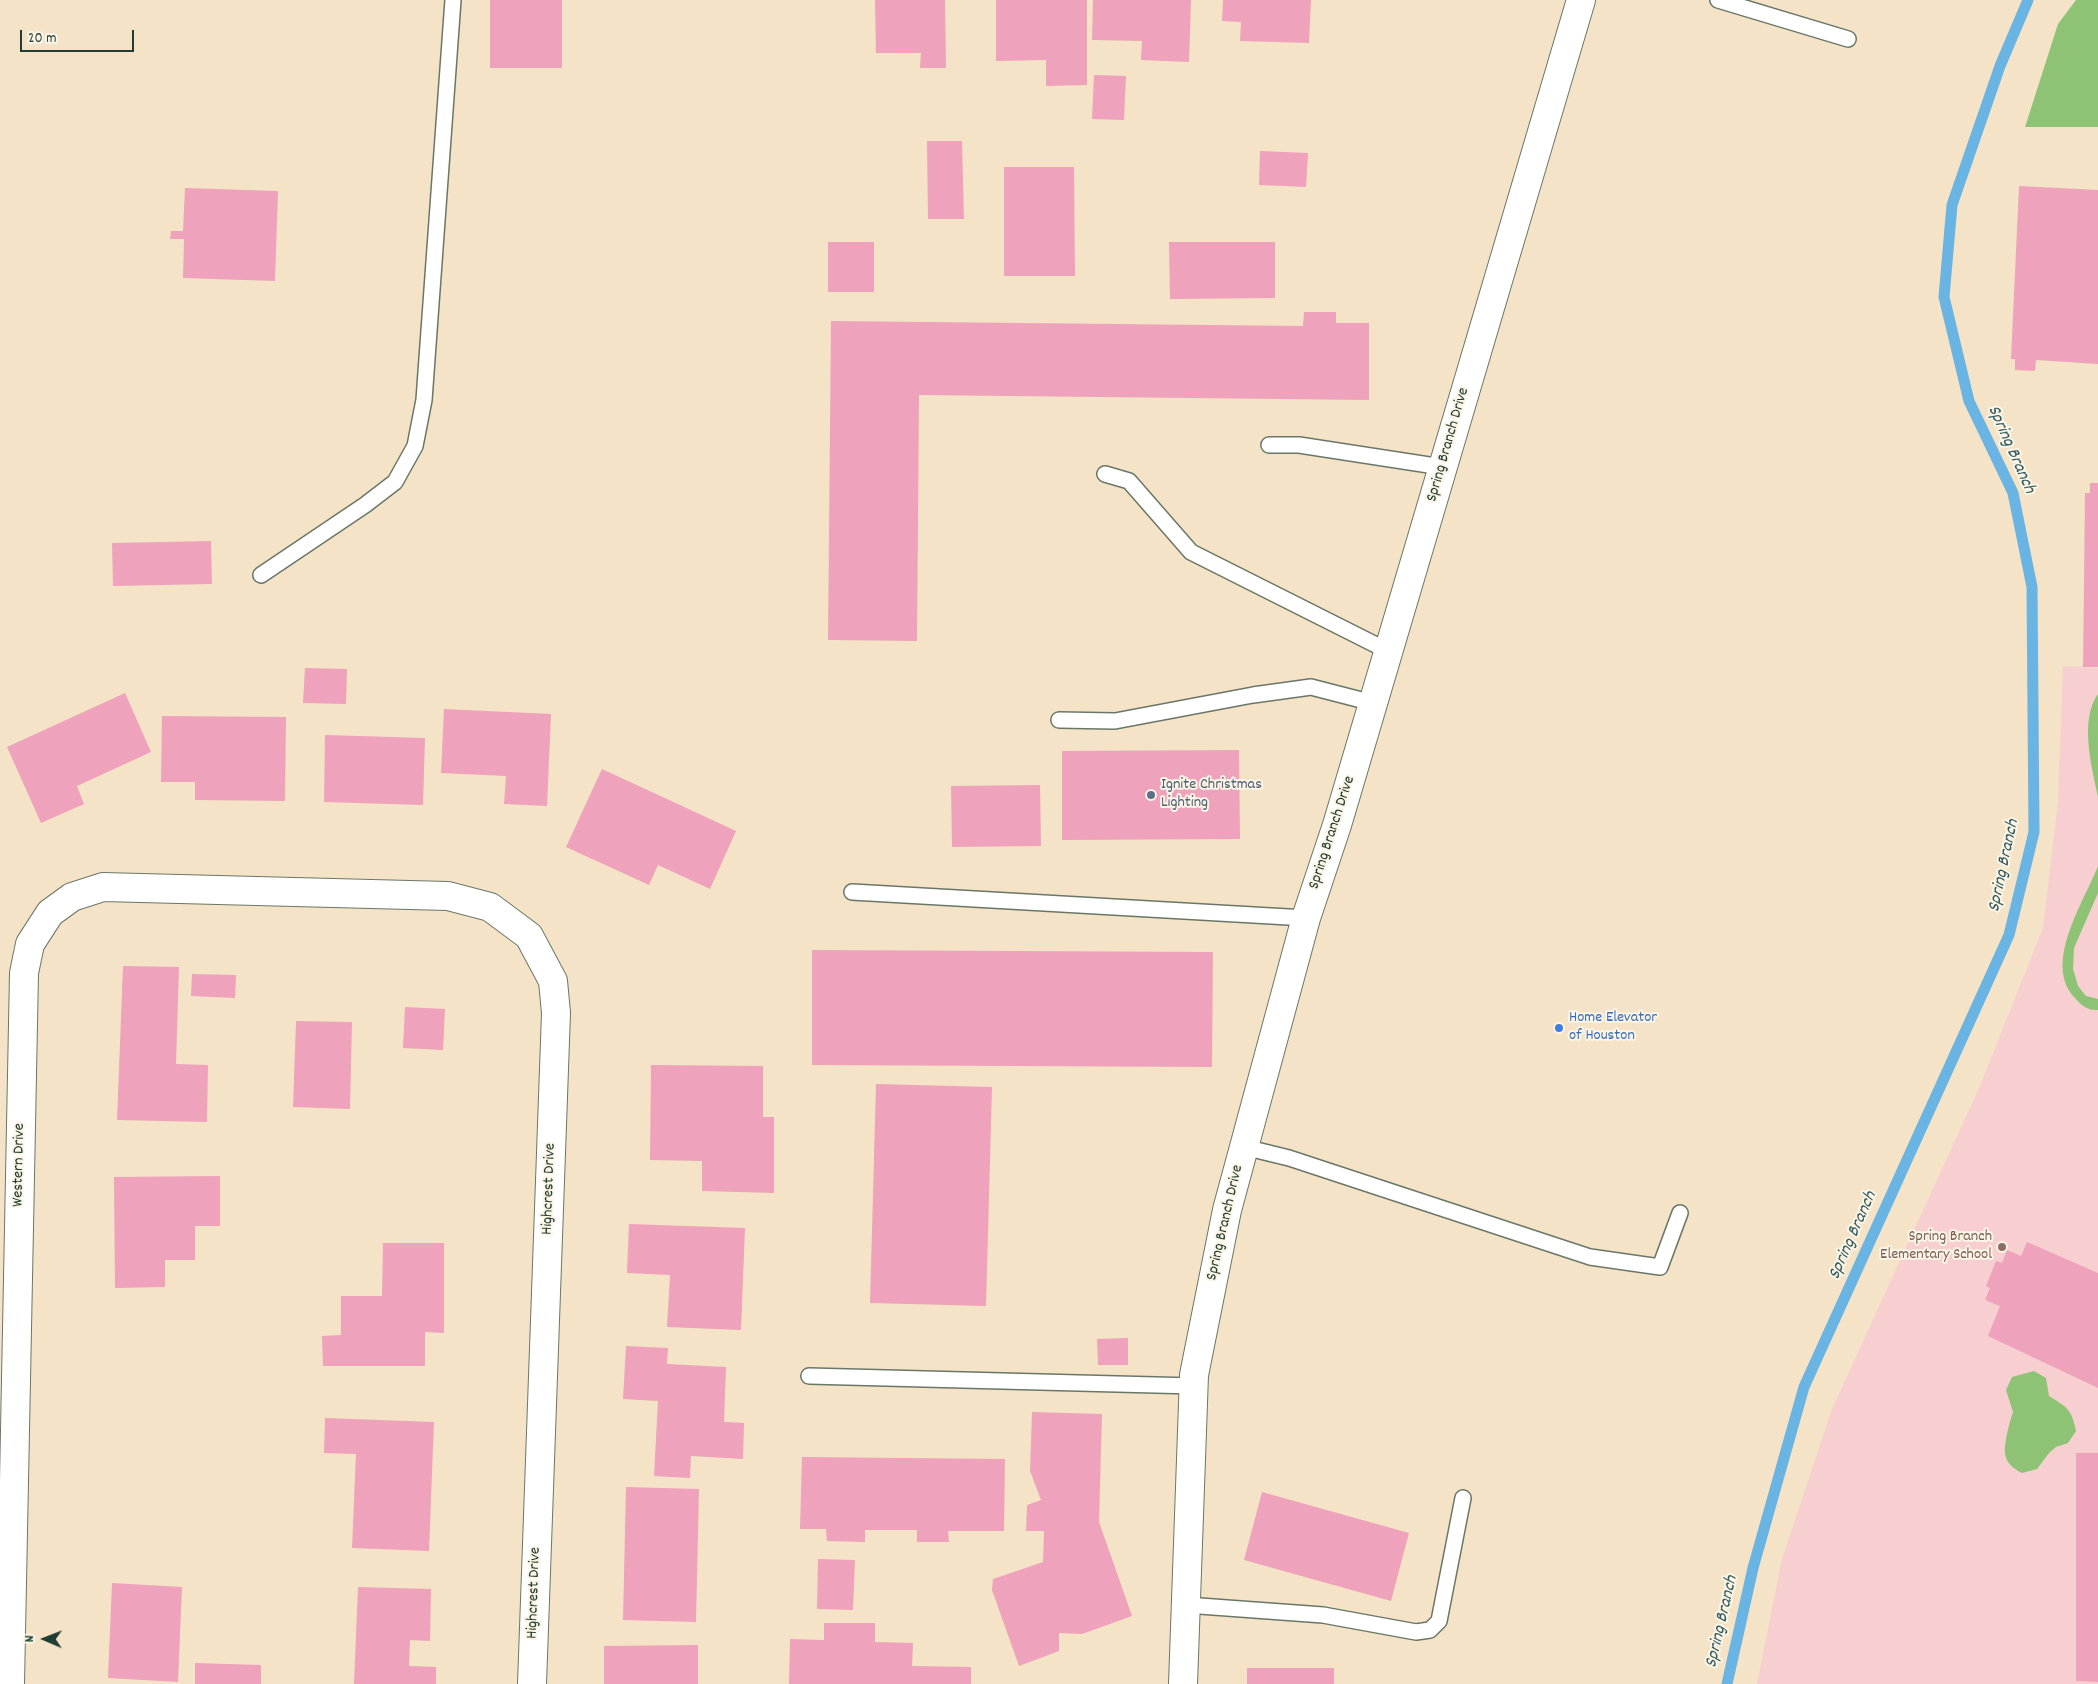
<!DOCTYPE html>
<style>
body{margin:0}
#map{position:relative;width:2098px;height:1684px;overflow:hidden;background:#f4e3c6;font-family:Dekko,sans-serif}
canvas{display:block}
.north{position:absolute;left:20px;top:1614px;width:50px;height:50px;-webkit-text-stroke:4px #fcf5e5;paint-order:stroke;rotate:271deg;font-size:14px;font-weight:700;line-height:20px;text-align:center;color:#1f3d34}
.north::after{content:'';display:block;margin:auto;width:18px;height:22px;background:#1f3d34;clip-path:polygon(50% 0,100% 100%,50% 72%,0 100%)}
.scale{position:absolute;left:20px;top:30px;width:114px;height:22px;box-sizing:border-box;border:2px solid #1f3d34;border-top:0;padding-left:6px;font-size:15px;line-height:18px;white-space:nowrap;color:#1f3d34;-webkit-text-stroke:4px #fcf5e5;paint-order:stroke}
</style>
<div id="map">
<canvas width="2098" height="1684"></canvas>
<div class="north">N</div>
<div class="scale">20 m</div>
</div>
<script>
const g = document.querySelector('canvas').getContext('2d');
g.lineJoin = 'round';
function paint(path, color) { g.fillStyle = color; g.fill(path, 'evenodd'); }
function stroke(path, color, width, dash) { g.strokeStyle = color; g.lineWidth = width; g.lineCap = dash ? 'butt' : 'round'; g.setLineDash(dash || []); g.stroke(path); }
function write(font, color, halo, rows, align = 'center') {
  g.font = font + ' Dekko,sans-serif'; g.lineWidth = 4; g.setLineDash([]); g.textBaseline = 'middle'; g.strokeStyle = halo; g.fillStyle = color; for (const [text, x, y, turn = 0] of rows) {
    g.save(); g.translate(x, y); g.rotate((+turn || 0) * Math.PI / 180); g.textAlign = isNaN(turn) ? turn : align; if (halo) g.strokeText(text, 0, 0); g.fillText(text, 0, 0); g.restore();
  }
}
const built = new Path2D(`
 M2063,666L2098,668V1684H1757L1782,1559L1832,1409L1980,1086L2043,928L2058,802Z`);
const green = new Path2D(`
 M2076,0H2098V127H2025L2058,24Z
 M2098,694V797C2092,768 2079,720 2098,694Z
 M2098,866V893L2074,948L2073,969L2078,986L2086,996L2098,999V1010C2088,1011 2081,1005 2075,998C2042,964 2084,902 2098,866Z
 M2034,1371L2046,1378L2049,1396C2067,1407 2072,1410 2076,1431L2068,1443L2056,1447L2049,1453L2037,1469L2022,1473C2003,1463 2003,1454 2007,1434C2009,1426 2010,1420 2013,1412L2006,1390L2012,1377Z`);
const stream = new Path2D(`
 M1727,1684L1753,1568L1804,1387L2009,935L2034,832L2032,587L2013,493L1969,401L1944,297L1952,205L2000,66L2028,0`);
const building = new Path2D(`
 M490,0H562V68H490Z
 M875,0H945L946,68H920L921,53H876Z
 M996,0H1087V85L1046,86V60L996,61Z
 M1093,0H1191L1189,62L1141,60L1142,41L1092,40Z
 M1223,0H1311L1309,43L1240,41L1241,22L1222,21Z
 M1094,75L1126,76L1124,120L1092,119Z
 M927,141H962L964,219H928Z
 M1260,151L1308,153L1306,187L1259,185Z
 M1004,167H1074L1075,276H1004Z
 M2019,186L2098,190V364L2036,360L2035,371L2015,370V359H2011Z
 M185,188L278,191L275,281L183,278L184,239H170L171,231H183Z
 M828,242H874V292H828Z
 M1169,242H1275V298L1170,299Z
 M1304,312H1336V323H1369V400L919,395L917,641L828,640L831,321L1303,326Z
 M2090,483H2098V667H2083L2085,493H2090Z
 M211,541L212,584L113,586L112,543Z
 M305,668L347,669L346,704L303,703Z
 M125,693L151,752L77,786L84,804L41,823L7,747Z
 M444,709L551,714L547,806L504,804L506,776L441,773Z
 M162,716L286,717L285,801L195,800V782H161Z
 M325,735L425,738L423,805L324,802Z
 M1239,750L1240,839L1062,840V751Z
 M602,769L736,831L710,889L658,865L649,885L566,847Z
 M1040,785L1041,846L952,847L951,786Z
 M812,950L1213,952L1212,1067L812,1065Z
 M123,966L179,967L176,1064L208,1065L207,1122L117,1120Z
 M192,974L236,975L235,998L191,996Z
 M405,1007L445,1009L443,1050L403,1048Z
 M296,1021L352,1022L350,1109L293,1107Z
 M651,1065L763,1066V1117H774V1193L702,1191V1161L650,1160Z
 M876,1084L992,1087L986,1306L870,1303Z
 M220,1176V1226H195V1260H165V1287L115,1288L114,1177Z
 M629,1224L745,1228L741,1330L667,1327L670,1275L627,1273Z
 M2027,1242L2098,1273V1388L1988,1336L2000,1306L1985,1300L1990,1288L1986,1286L1996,1261L2002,1263L2007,1250L2021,1256Z
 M383,1243H444V1333L425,1332V1366H323L322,1336L341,1335V1296H382Z
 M1128,1338V1365H1098L1097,1339Z
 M626,1346L668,1348L667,1364L726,1367L724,1422L744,1423L743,1459L691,1456L690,1478L654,1476L658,1401L623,1399Z
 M1032,1412L1102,1414L1099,1522L1132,1616L1082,1634L1059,1633V1651L1019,1666L992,1590L993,1579L1043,1562L1044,1531H1026L1027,1505L1041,1500L1030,1471Z
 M325,1418L434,1422L429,1551L352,1548L356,1454L324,1453Z
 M2076,1453H2098V1682L2076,1681Z
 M802,1457L1005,1459L1004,1531H948L949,1542H917V1530H865V1542L827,1541L826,1529H800Z
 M626,1487L699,1489L696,1622L623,1620Z
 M1262,1492L1409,1533L1391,1601L1244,1560Z
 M818,1559L855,1560L853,1610L817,1609Z
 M112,1583L182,1587L178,1682L108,1678Z
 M358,1587L431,1589L430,1641L410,1640L409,1666L436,1667V1684H354Z
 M824,1623H875V1642L913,1643L912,1666L971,1667V1684H789L790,1639L824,1640Z
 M698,1645V1684H604V1646Z
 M195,1663L261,1665V1684H195Z
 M1247,1668H1334V1684H1247Z`);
const service = new Path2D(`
 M1718,0L1848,39
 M1269,445H1299L1442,467
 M1105,474L1129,481L1191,552L1388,651
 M261,575L365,505L395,482L415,446L424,400L453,0
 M1059,720L1115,721L1253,695L1311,687L1373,703
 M852,892L1306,918
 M1244,1147L1289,1158L1590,1257L1660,1267L1680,1213
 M809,1376L1194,1386
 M1186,1605L1323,1615L1416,1632L1430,1630L1439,1621L1463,1498`);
const minor = new Path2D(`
 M10,1684L24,973L30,944L50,913L72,897L103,887L448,896L490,907L529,936L553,981L556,1013L532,1684`);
const tertiary = new Path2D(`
 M1183,1684L1194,1375L1227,1210L1306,918L1337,825L1581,0`);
const markers = [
 [1151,795,5,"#5c6f8a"],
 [1559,1028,5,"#3f7fe0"],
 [2002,1247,5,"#8d6e63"]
];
const streetNames = [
 ["Spring Branch Drive",1449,445,-74],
 ["Spring Branch Drive",1333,833,-72],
 ["Western Drive",20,1165,-89],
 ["Highcrest Drive",550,1189,-88],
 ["Spring Branch Drive",1226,1223,-77],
 ["Highcrest Drive",535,1593,-88]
];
const serviceNames = [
 ["Ignite Christmas",1161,786],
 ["Lighting",1161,804]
];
const shopNames = [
 ["Home Elevator",1569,1019],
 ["of Houston",1569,1037]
];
const educationNames = [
 ["Spring Branch",1992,1238],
 ["Elementary School",1992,1256]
];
const waterNames = [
 ["Spring Branch",2010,450,66],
 ["Spring Branch",2005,866,-78],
 ["Spring Branch",1854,1236,-66],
 ["Spring Branch",1723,1622,-77]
];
paint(built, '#f7cfd1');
paint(green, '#8ec375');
stroke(stream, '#69b4e2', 11);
paint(building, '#eea2bc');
stroke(service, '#6a7767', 18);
stroke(minor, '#6a7767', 30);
stroke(tertiary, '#6a7767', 30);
stroke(service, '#fff', 15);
stroke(minor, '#fff', 28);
stroke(tertiary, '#fff', 28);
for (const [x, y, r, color] of markers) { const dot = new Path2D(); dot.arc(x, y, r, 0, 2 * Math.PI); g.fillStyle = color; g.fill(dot); stroke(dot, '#fcf5e5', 2); }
write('16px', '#1f3d34', '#fcf5e5', streetNames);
write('16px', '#4e5e75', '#fcf5e5', serviceNames, 'left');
write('16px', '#366cbe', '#fcf5e5', shopNames, 'left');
write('16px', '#785e54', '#fcf5e5', educationNames, 'right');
write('italic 18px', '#325b60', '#fcf5e5', waterNames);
</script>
